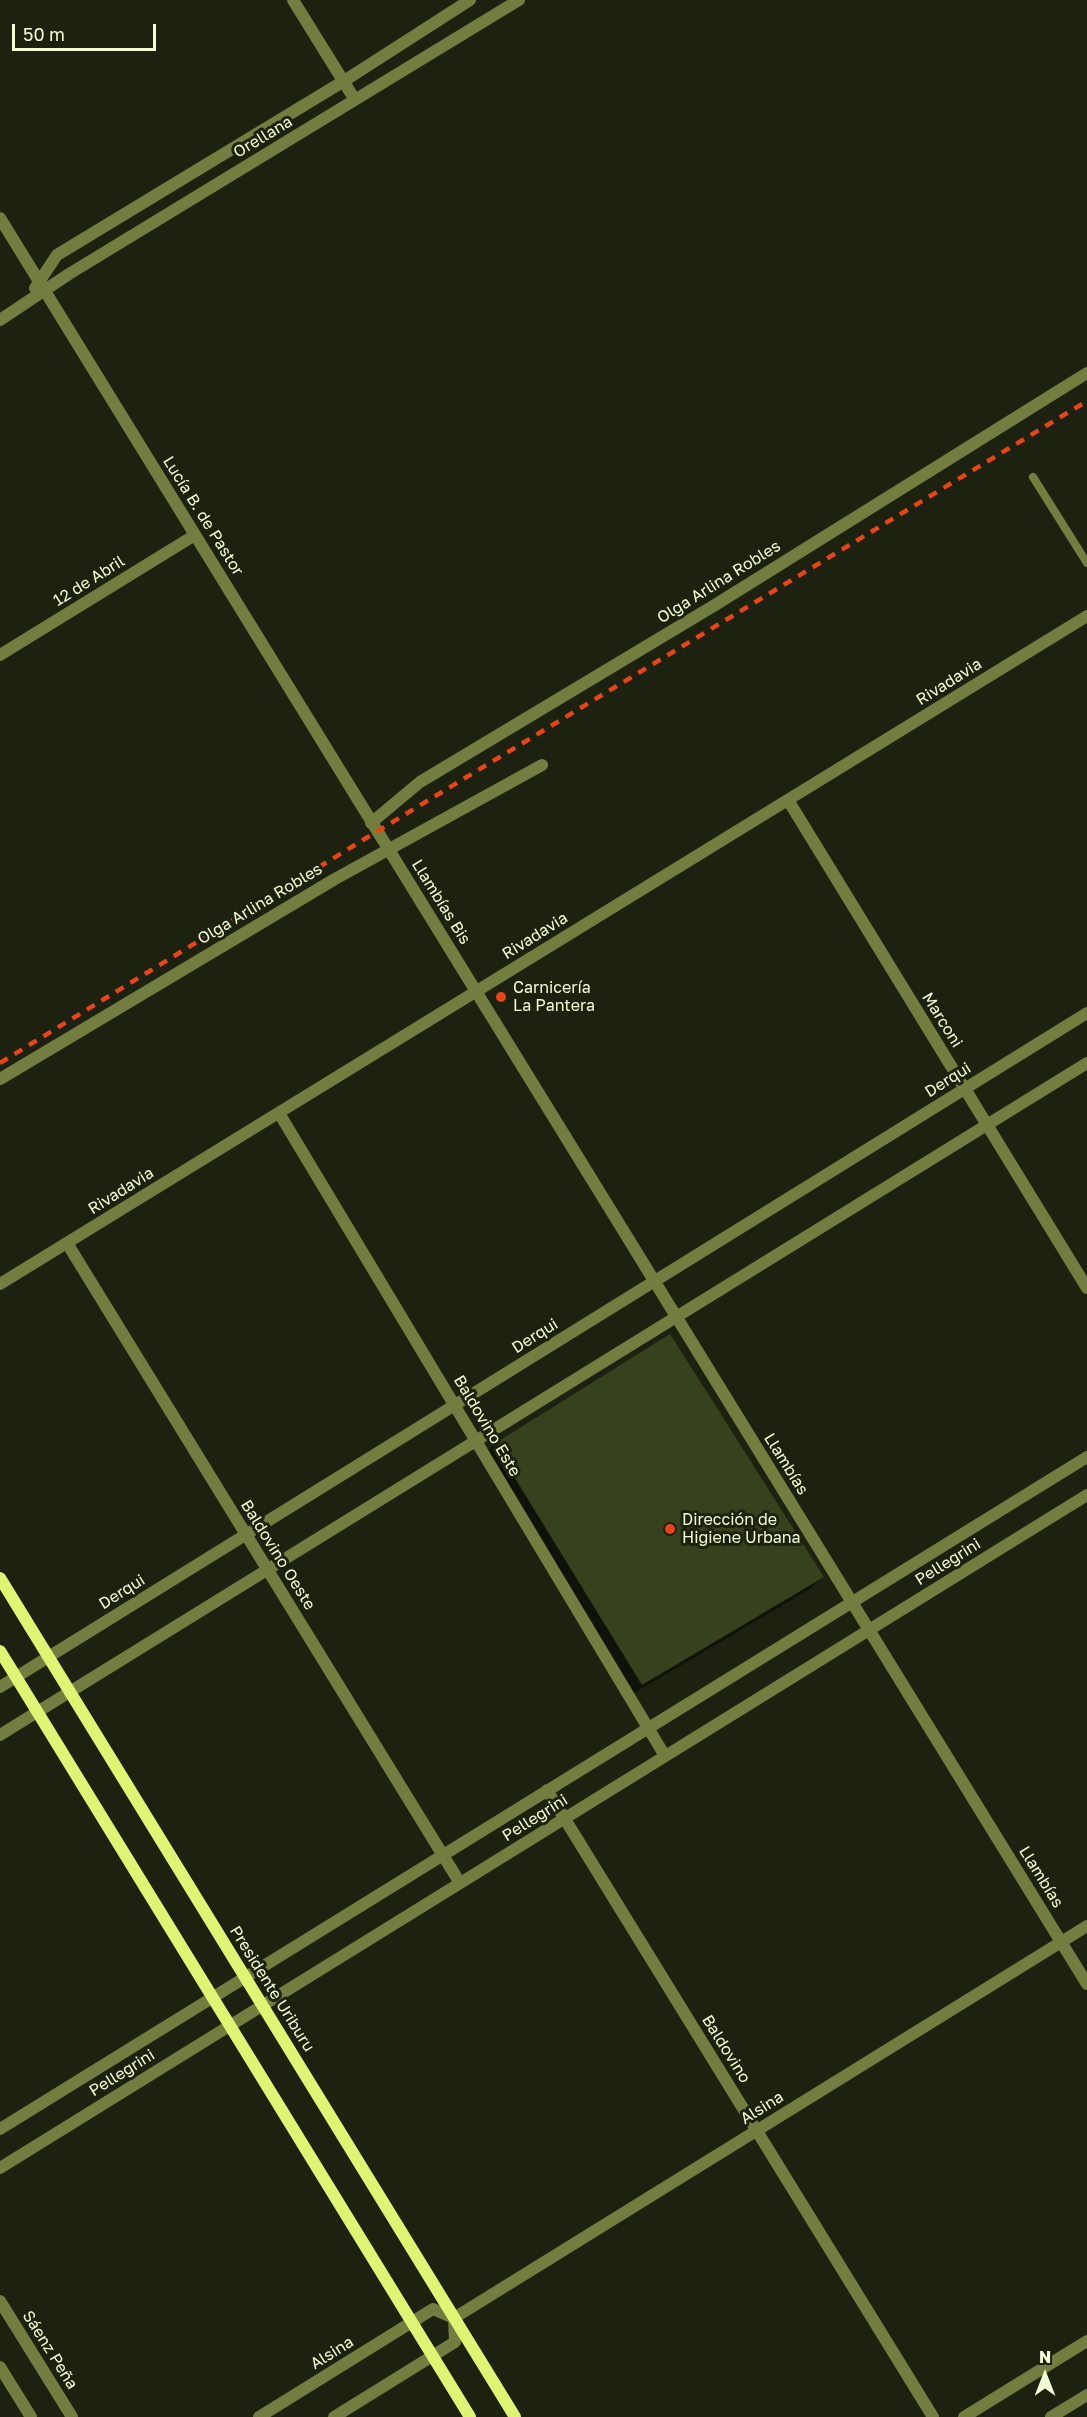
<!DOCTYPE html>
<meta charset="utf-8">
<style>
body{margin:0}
#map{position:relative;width:1087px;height:2417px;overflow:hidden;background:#1d2210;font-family:"Golos Text",sans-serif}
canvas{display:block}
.north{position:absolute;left:1015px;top:2345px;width:60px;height:60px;-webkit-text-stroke:4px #1d2210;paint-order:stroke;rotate:0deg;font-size:16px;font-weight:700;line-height:24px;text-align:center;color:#f2fcd4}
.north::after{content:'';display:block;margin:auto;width:21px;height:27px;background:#f2fcd4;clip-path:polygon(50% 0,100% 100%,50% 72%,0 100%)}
.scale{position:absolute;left:12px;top:24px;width:144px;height:27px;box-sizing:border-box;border:3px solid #f2fcd4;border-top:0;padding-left:8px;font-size:18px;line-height:21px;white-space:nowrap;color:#f2fcd4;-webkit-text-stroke:4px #1d2210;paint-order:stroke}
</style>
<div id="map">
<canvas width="1087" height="2417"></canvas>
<div class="north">N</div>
<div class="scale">50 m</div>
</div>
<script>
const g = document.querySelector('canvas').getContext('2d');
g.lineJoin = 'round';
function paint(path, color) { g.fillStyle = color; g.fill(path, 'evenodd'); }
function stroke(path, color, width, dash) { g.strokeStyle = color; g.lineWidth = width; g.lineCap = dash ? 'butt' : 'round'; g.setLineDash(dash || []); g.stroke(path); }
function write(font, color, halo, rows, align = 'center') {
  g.font = font + ' "Golos Text",sans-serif'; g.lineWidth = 6; g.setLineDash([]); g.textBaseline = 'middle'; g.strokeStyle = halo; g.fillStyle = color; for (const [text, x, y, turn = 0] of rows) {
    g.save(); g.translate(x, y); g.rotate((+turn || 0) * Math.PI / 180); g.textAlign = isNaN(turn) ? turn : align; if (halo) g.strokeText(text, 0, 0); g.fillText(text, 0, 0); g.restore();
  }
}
const shadow = new Path2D(`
 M670,1336L822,1577L810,1589L629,1696L482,1458L494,1445Z`);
const building = new Path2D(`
 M670,1334L824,1577L642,1685L494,1444Z`);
const lane = new Path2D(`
 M1033,477L1087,563`);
const street = new Path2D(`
 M293,0L355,100
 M0,218L1087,1984
 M35,288L57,255L344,81L470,0
 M0,320L69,274L519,0
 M0,655L195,535
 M788,800L1087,1288
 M371,823L420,782L715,605L1087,373
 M0,1079L335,879L542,765
 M279,1113L665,1756
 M67,1243L460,1883
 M0,1284L1087,616
 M0,1687L1087,1013
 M0,1735L1087,1063
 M547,1790L933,2417
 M0,2129L1087,1457
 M0,2168L1087,1495
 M0,2301L72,2417
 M454,2318L1087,1926
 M0,2367L31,2417
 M259,2417L433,2309L454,2318
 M334,2417L455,2342L454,2318
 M964,2417L1087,2341
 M1051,2417L1087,2395`);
const secondary = new Path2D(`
 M0,1578L515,2417
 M0,1651L470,2417`);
const rail = new Path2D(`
 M0,1063L376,832L1087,401`);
const markers = [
 [501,997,6,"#e94413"],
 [670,1529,6,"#e94413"]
];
const streetNames = [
 ["Orellana",263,137,-31],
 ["Lucía B. de Pastor",203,516,58],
 ["12 de Abril",89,581,-32],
 ["Olga Arlina Robles",719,582,-32],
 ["Rivadavia",949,682,-32],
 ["Llambías Bis",441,902,58],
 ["Olga Arlina Robles",260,904,-31],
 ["Rivadavia",535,936,-32],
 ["Marconi",942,1020,58],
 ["Derqui",948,1080,-32],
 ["Rivadavia",121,1191,-32],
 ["Derqui",535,1336,-32],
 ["Baldovino Este",487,1426,59],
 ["Llambías",786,1464,58],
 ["Baldovino Oeste",278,1555,58],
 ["Pellegrini",948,1562,-32],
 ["Derqui",122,1592,-32],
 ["Pellegrini",535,1818,-32],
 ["Llambías",1041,1877,58],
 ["Presidente Uriburu",272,1989,58],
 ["Baldovino",726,2049,58],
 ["Pellegrini",122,2073,-32],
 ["Alsina",762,2108,-32],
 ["Sáenz Peña",50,2350,58],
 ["Alsina",332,2353,-32]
];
const poiNames = [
 ["Carnicería",513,988],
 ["La Pantera",513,1006],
 ["Dirección de",682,1520],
 ["Higiene Urbana",682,1538]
];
paint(shadow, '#0007');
paint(building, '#36421d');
stroke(lane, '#737d3f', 8);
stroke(street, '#737d3f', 12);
stroke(secondary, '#e0f473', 12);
stroke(rail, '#e94413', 4.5, [9, 8]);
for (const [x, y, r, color] of markers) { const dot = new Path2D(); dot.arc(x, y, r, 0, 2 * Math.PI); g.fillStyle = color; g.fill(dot); stroke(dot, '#1d2210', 2); }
write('16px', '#f2fcd4', '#1d2210', streetNames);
write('16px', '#f2fcd4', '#1d2210', poiNames, 'left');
</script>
